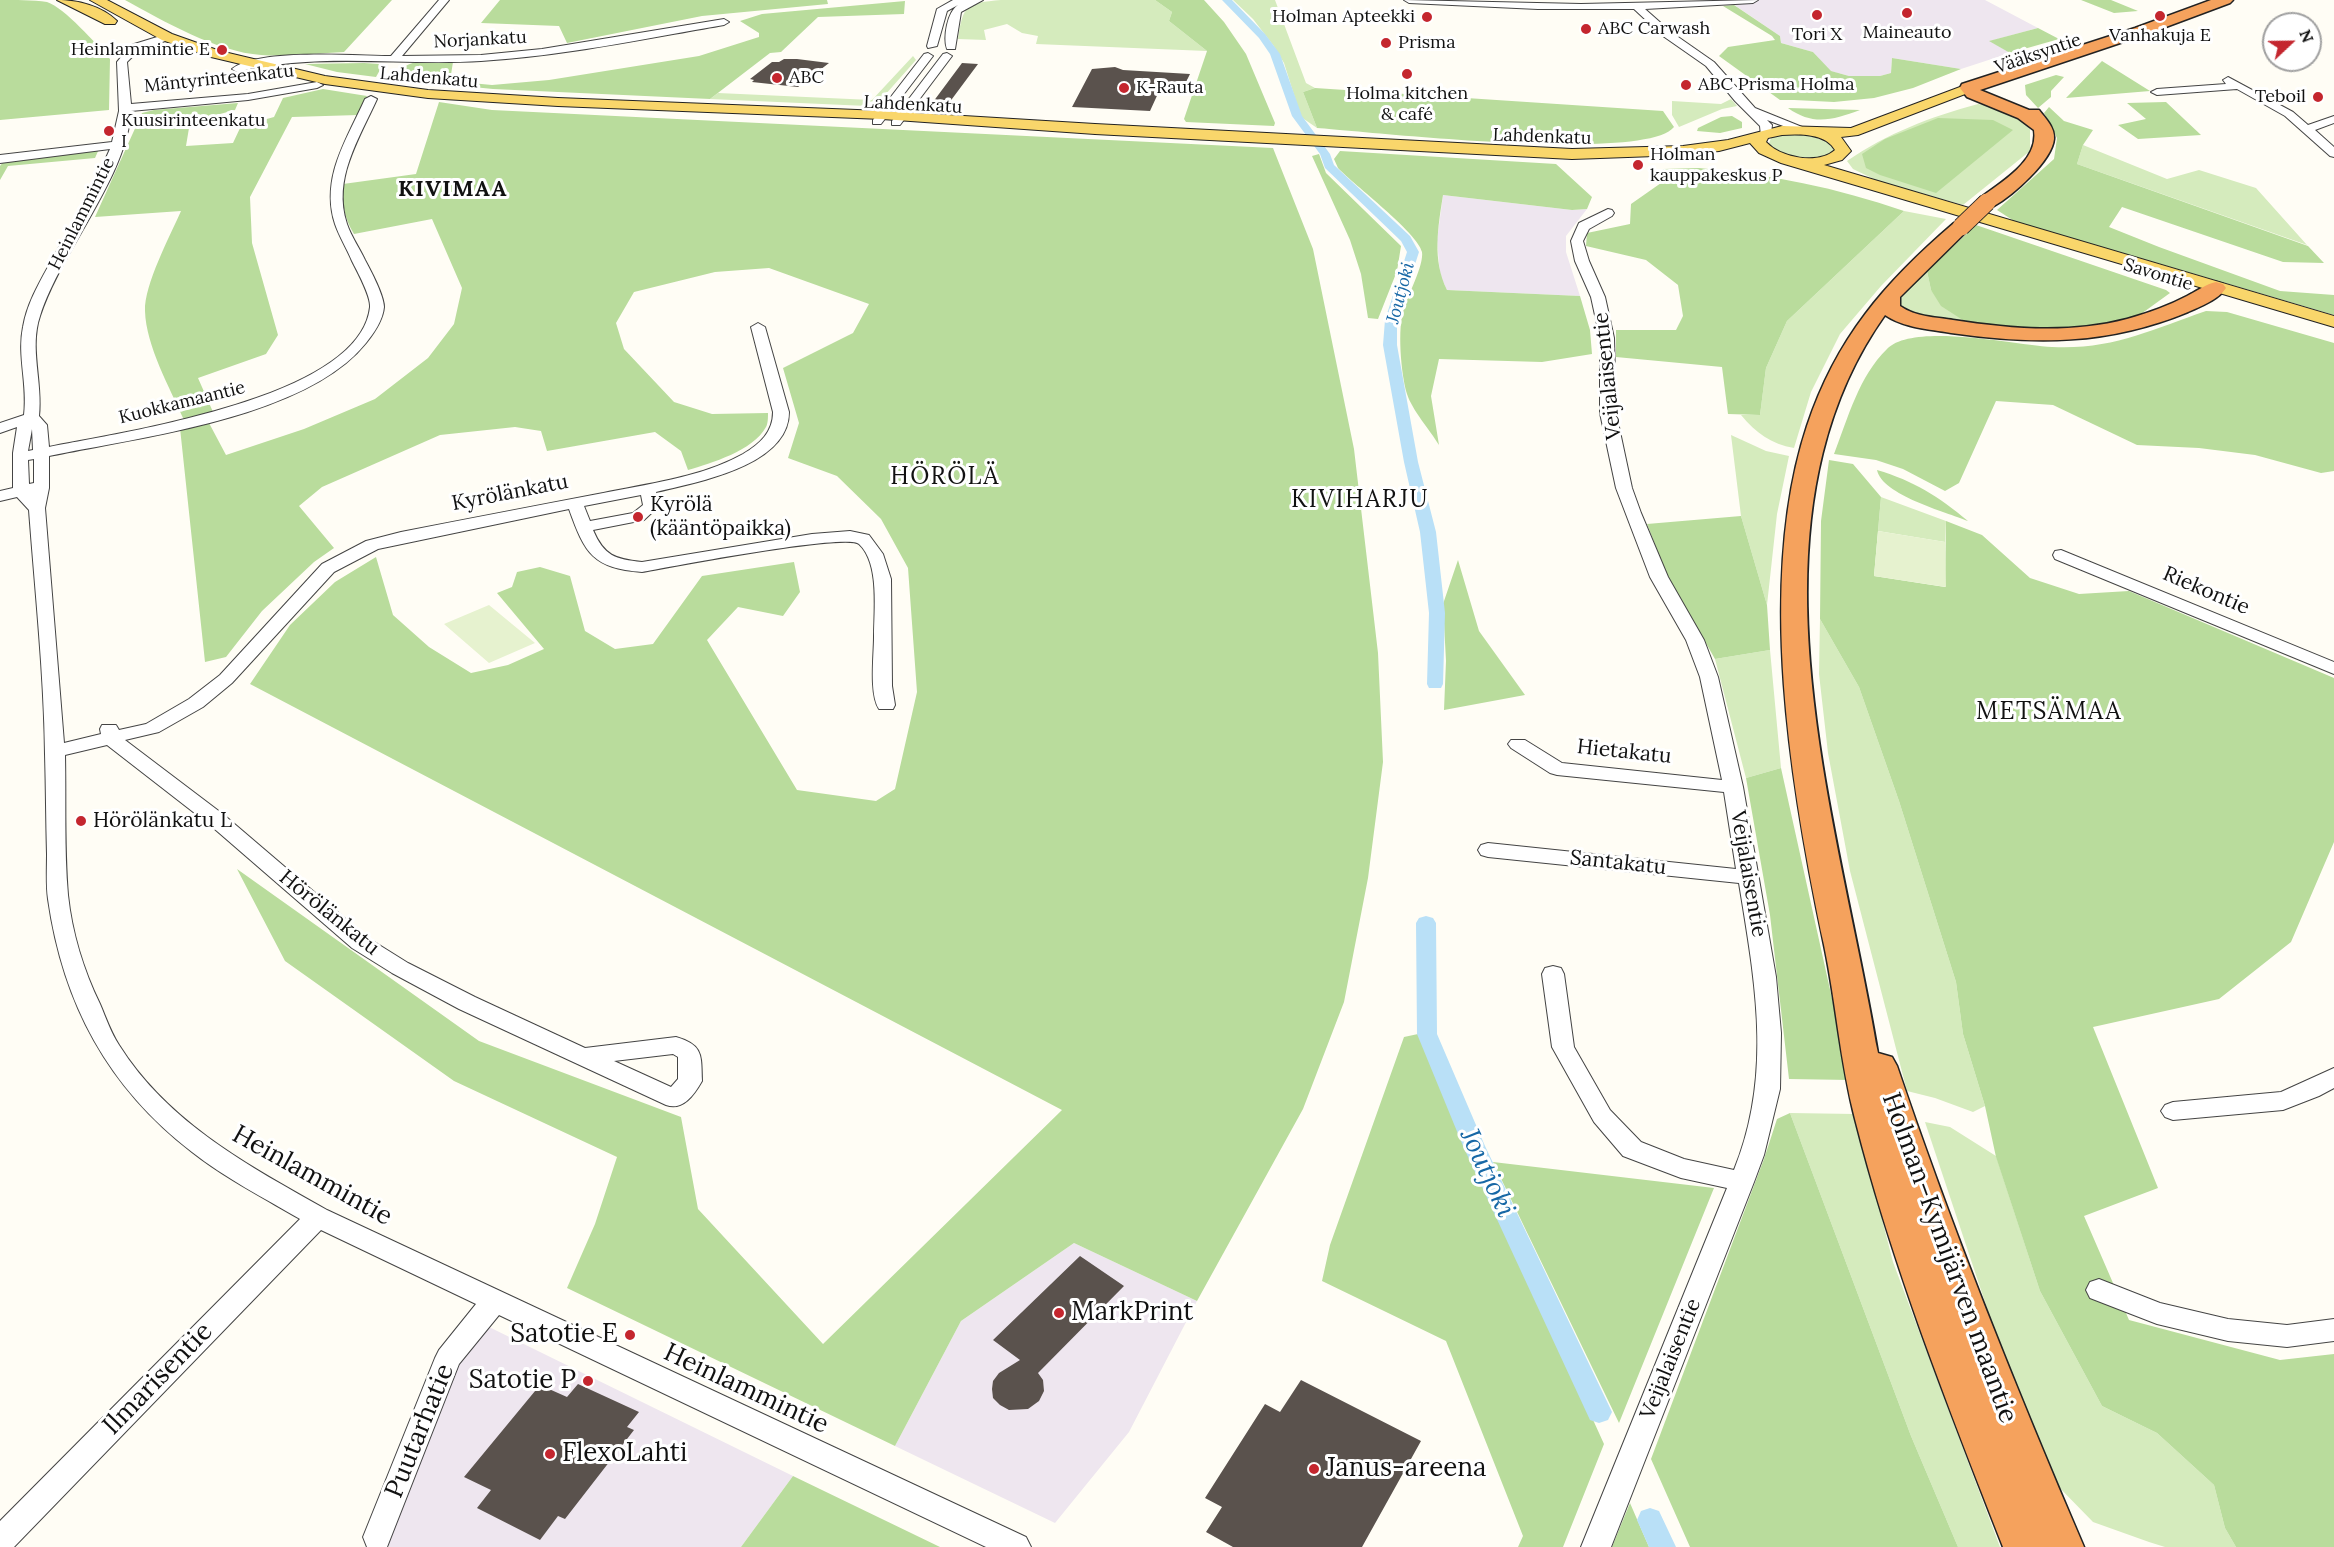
<!DOCTYPE html>
<meta charset="utf-8">
<style>
body{margin:0}
#map{position:relative;width:2334px;height:1547px;overflow:hidden;background:#fffdf5;font-family:Lora,serif}
canvas{display:block}
.north{position:absolute;left:2262px;top:12px;width:60px;height:60px;box-sizing:border-box;background:#fff;border:2px solid #a0a0a0;border-radius:50%;rotate:68deg;font-size:16px;font-weight:700;line-height:24px;text-align:center;color:#111}
.north::after{content:'';display:block;margin:auto;width:21px;height:27px;background:#c4262e;clip-path:polygon(50% 0,100% 100%,50% 72%,0 100%)}
</style>
<div id="map">
<canvas width="2334" height="1547"></canvas>
<div class="north">N</div>
</div>
<script>
const g = document.querySelector('canvas').getContext('2d');
g.lineJoin = 'round';
function paint(path, color) { g.fillStyle = color; g.fill(path, 'evenodd'); }
function stroke(path, color, width, dash) { g.strokeStyle = color; g.lineWidth = width; g.lineCap = dash ? 'butt' : 'round'; g.setLineDash(dash || []); g.stroke(path); }
function write(font, color, halo, rows, align = 'center') {
  g.font = font + ' Lora,serif'; g.lineWidth = 6; g.setLineDash([]); g.textBaseline = 'middle'; g.strokeStyle = halo; g.fillStyle = color; for (const [text, x, y, turn = 0] of rows) {
    g.save(); g.translate(x, y); g.rotate((+turn || 0) * Math.PI / 180); g.textAlign = isNaN(turn) ? turn : align; if (halo) g.strokeText(text, 0, 0); g.fillText(text, 0, 0); g.restore();
  }
}
const industrial = new Path2D(`
 M1727,0H1985L2038,28L1990,41L2010,53L1961,69L1892,58L1891,73L1880,76H1849L1830,71L1813,52L1781,43L1780,36Z
 M1443,195L1572,210L1587,209L1566,236V252L1580,296L1447,290L1440,275L1437,240Z
 M1074,1243L1197,1301L1129,1432L1055,1523L895,1446L961,1321Z
 M487,1326L793,1476L741,1547H390L388,1546L459,1358Z`);
const green = new Path2D(`
 M1001,0H1155L1172,12L1169,21L1207,51L1036,44L1038,36L1022,33L1007,24L984,30L986,40L958,39C963,5 966,3 1001,0Z
 M1233,0H1275L1306,83L1315,88L1303,92L1317,128L1301,117L1284,63L1273,45L1253,19Z
 M913,56L916,60L877,104L867,106L710,99L718,93L872,100Z
 M1731,99L1737,106L1722,109L1679,127L1672,115V101L1721,104Z
 M1978,104C1997,106 2016,115 2030,129V151L1963,205L1878,181L1853,169L1847,161C1888,133 1930,117 1978,104Z
 M1787,134L1809,135L1834,145L1836,153C1807,162 1795,161 1768,146L1771,138Z
 M2083,145L2167,179L2199,170L2256,188L2307,245L2077,164Z
 M1904,211L1946,219L1881,286L1840,334L1811,392L1794,448C1771,444 1756,433 1741,415H1760L1766,368L1787,321Z
 M1927,271L1931,290L1969,324L1921,317L1896,307L1898,301Z
 M1731,435L1766,451L1789,456L1777,514L1767,605L1741,516Z
 M1881,497L1946,521L1945,542L1878,531Z
 M1820,619L1859,687L1899,801L1956,982L1963,1034L1985,1106L1973,1112L1935,1098L1907,1091L1850,871L1828,753L1819,674Z
 M1770,650L1781,768L1746,778L1715,659Z
 M1790,1113L1855,1114L1893,1262L2000,1547H1958L1911,1436Z
 M1925,1122L1950,1127L1996,1156L2040,1291L2102,1406L2157,1433L2214,1485L2225,1528L2236,1547H2165L2149,1542L2093,1522L2052,1480L1999,1344Z`);
const forest = new Path2D(`
 M0,0C15,0 33,0 47,2C65,8 96,44 110,59L109,110L0,120Z
 M125,0H392L344,52C317,53 288,57 261,55C217,52 163,21 125,0Z
 M500,0H827L828,4L702,16L567,43L559,26L481,23Z
 M1155,0H1204L1224,22L1246,54L1275,123L1274,126L1186,122L1184,119L1207,51L1169,21L1172,12Z
 M2081,0H2111L2138,11L2114,13Z
 M905,1L904,14L818,17L781,52L770,53L710,99L493,89L393,79C410,55 426,62 453,62L450,81L492,85L549,80L699,56L759,37V33L740,21L762,14Z
 M1734,5L1780,36L1781,43L1813,52L1831,71L1849,76H1880L1891,73L1892,58L1961,69L1913,88L1874,98L1834,102L1794,100H1780L1719,56L1728,47L1775,40L1772,36L1723,6Z
 M2038,28L2059,39L2010,53L1989,41Z
 M2102,61L2150,91L2066,98Z
 M364,63L379,64L381,68L376,77L337,72L305,64Z
 M2056,75L2064,77L2051,91V97L2038,108L2026,95L2025,85Z
 M1315,88L1663,111L1674,127C1645,163 1372,132 1317,128L1303,92Z
 M323,89L367,96L358,115L292,117L250,197L252,243L278,335L266,354L198,378L213,412L184,420C170,388 146,346 145,311C144,285 170,236 181,211L95,217L142,113L154,110L238,103L235,110L190,122L186,146L233,143L241,126L274,117L283,98Z
 M439,102L492,110L1273,148L1313,249L1354,449L1378,653L1383,762L1368,878L1344,1002L1303,1109L1197,1301L1074,1243L961,1321L895,1446L567,1288L595,1224L617,1157L454,1081L285,961L237,869L479,1041L681,1117L698,1209L823,1344L1062,1110L250,684L290,625L335,582L376,557L393,615L429,647L471,673L508,665L544,649L497,593L512,587L517,572L540,567L570,576L585,631L615,649L653,644L702,576L794,562L800,592L783,616L738,607L707,640L797,790L876,801L895,789L917,692L908,568L881,519L837,476L788,458L799,423L783,368L853,333L869,304L769,268L715,272L634,292L616,323L624,349L674,402L712,414L768,413C768,417 768,424 766,427C753,451 711,463 688,470L681,451L655,432L547,451L541,431L515,427L440,435L322,487L299,506L334,548L314,562L262,611L226,657L205,662L180,428L209,423L226,455L304,429L375,399L428,358L454,324L462,288L432,219L354,234C344,218 342,203 343,184L416,174Z
 M2166,102L2201,135L2138,139L2118,125L2146,119L2127,103Z
 M2049,107L2064,121L2093,130L2083,145L2077,164L2308,246L2324,263L2283,262L2122,207L2109,227L2159,247L2280,291L2334,295V315L2014,221L1997,210L2054,159L2057,138L2044,113Z
 M1788,108L1860,110C1833,120 1813,126 1788,108Z
 M1732,116L1742,122V128L1720,133L1697,131L1698,128L1721,117Z
 M1938,118L1993,120L2013,130L1936,193L1880,175L1866,168L1862,154L1885,139Z
 M99,149L95,158L8,166L0,180V166L6,158Z
 M1340,151L1556,164L1592,197L1587,209L1572,210L1443,195C1438,227 1432,260 1447,290L1580,296L1590,330L1592,354L1542,362L1439,359L1431,396L1439,445C1430,430 1412,410 1407,394C1401,374 1397,328 1404,308C1408,295 1424,265 1422,252C1418,233 1354,185 1338,168L1334,159Z
 M1319,154L1326,173L1401,246L1397,271L1378,319L1368,318L1361,274L1350,240L1312,156Z
 M1699,168C1770,174 1837,188 1904,211L1787,321L1766,368L1760,415L1728,414L1722,367L1616,357V330H1676L1683,316L1678,285L1646,260L1586,246L1587,233L1630,224L1631,204L1661,183L1663,169Z
 M1976,225L2166,290L2170,293L2141,314L2100,327L2057,331L1969,324L1941,306L1931,290L1927,271Z
 M2206,311L2227,312L2334,343V471L2321,473L2255,455L2199,448L2137,445L2053,405L1996,401L1959,483L1945,491L1903,469L1876,460L1834,454C1848,418 1859,376 1887,349C1913,322 2015,345 2052,347C2113,350 2150,330 2206,311Z
 M1829,460L1853,464L1881,497L1874,576L1945,587L1946,521L1982,535L2030,578L2079,594L2129,591L2334,678V842L2291,942L2219,999L2093,1027L2158,1188L2084,1216L2129,1320L2280,1360L2334,1354V1547H2236L2225,1528L2214,1485L2157,1433L2102,1406L2040,1291L1996,1157L1985,1106L1963,1034L1956,982L1899,801L1859,687L1820,619L1821,521Z
 M1877,470C1914,481 1938,496 1968,521C1946,512 1882,495 1877,470Z
 M1741,516L1767,605L1770,650L1715,659L1667,575L1647,524Z
 M1458,560L1479,631L1525,695L1444,710L1446,661L1443,604Z
 M1781,768L1850,1080L1789,1079L1770,915L1746,778Z
 M1418,1034L1604,1444L1563,1547H1518L1523,1536L1446,1341L1322,1281L1330,1245L1404,1037Z
 M1790,1113L1911,1436L1958,1547H1690L1651,1459L1764,1159L1777,1119Z
 M1493,1162L1714,1188L1619,1423Z
 M793,1476L940,1547H741Z
 M1630,1503L1649,1547H1612Z`);
const pitch = new Path2D(`
 M1878,531L1945,542L1946,587L1874,576Z
 M489,605L535,643L489,663L444,624Z`);
const canal = new Path2D(`
 M1222,0H1232L1265,34L1280,54L1302,116L1330,154L1334,165L1410,236L1419,252L1397,320V345L1418,462L1436,532L1445,613L1443,684L1441,688H1429L1427,684L1429,613L1420,532L1404,462L1383,345L1385,320L1407,252L1401,241L1325,168L1320,154L1292,116L1270,54L1259,38Z
 M1426,916L1433,918L1436,923L1437,1034L1485,1146L1612,1412L1608,1420L1599,1423L1590,1420L1463,1146L1417,1034L1416,923L1419,918Z
 M1650,1508L1659,1511L1676,1547H1649L1637,1520L1641,1511Z`);
const building = new Path2D(`
 M784,59H797L829,63L798,87L752,82L754,80L750,79L772,62H779Z
 M962,63L978,64L949,103L933,102Z
 M1115,67L1123,70L1190,74L1183,88L1161,87L1150,111L1072,107L1092,69Z
 M1080,1256L1124,1286L1038,1373L1043,1380L1044,1391L1039,1401L1028,1409L1009,1410L1000,1405L993,1398L992,1389L993,1381L999,1373L1020,1360L993,1340Z
 M1301,1380L1421,1441L1362,1547H1233L1206,1532L1222,1507L1205,1498L1265,1404L1280,1412Z
 M578,1384L639,1412L627,1427L634,1430L565,1519L558,1516L540,1540L477,1508L491,1490L464,1477L540,1385L567,1397Z`);
const minor = new Path2D(`
 M439,0H449L402,56L481,55L542,49L724,19L729,22L724,25C643,39 563,56 481,61C400,66 316,52 237,72L232,69C257,48 356,56 391,56Z
 M953,0H983L961,12L955,49H947C943,38 947,12 958,5L947,11L937,46L928,48L927,46L937,9Z
 M1404,0L1581,4L1758,0L1753,3L1645,9L1671,32L1714,62L1755,108L1812,131L1806,134L1802,133L1767,120L1772,125L1771,134L1765,137L1761,136L1760,126L1735,101L1706,66L1663,36L1634,9H1538L1409,3Z
 M167,34L172,37L171,39L139,50L127,62L131,104L248,94L317,82L323,85L317,88L248,100L131,111C127,177 61,251 40,316C29,348 43,383 39,416L47,425L49,447C121,432 360,399 370,307C371,296 357,271 352,261C347,249 339,236 335,224C320,178 347,139 365,99L371,96L377,99C359,139 332,179 347,224C351,236 360,249 365,260C371,271 384,296 384,307C383,320 374,333 366,343C306,418 140,437 49,456V488L45,508L64,743L101,734L100,729L102,725H116L119,730L146,724L189,699L220,675L322,564L366,541L401,532C467,519 533,506 598,494C646,484 700,478 743,454C760,444 773,432 773,412L751,327L758,323L765,327L789,412C789,466 697,482 656,492L659,506L644,520L593,530C604,556 615,559 642,562L812,534L850,531L869,535L883,554L891,579L892,686L895,705L893,709H879C869,694 874,655 874,637C874,611 880,563 859,544C846,533 670,567 642,572C593,568 585,554 569,509L378,549L334,572L232,683L203,707L159,732L125,740L224,815L368,938L408,963L475,997L585,1048L676,1037C704,1045 701,1056 702,1081C694,1095 683,1111 666,1105L459,1009L392,973L352,948L210,825L107,745L65,755C66,801 64,849 68,895C72,933 84,971 100,1004C106,1018 111,1033 119,1045C168,1123 249,1166 327,1210L1026,1537L1031,1547H986L499,1315L459,1364L387,1547H367L363,1537L435,1358L439,1350L476,1304L321,1230L14,1547H0V1521L300,1219C264,1198 225,1178 192,1152C108,1087 63,1004 48,899C46,885 47,869 47,854C46,821 46,787 45,754C44,673 35,591 29,510L17,497L0,501V491L13,488V453L17,427L0,433V423L24,415C28,385 17,356 23,327C27,302 42,278 54,256C74,221 94,186 110,149L0,163V155L112,142L119,111L117,62L131,45ZM32,429L33,450L28,451ZM34,459V483L29,484L28,460ZM641,495L643,505L633,513L590,521L584,506ZM673,1054L678,1057V1079L671,1087L614,1061Z
 M928,53L933,56L881,124H873V120L924,54Z
 M947,53L952,56L900,125H892V121L943,54Z
 M2228,77L2293,112L2308,125L2334,116V123L2315,130L2334,147V157L2330,156L2285,116L2237,89L2157,95L2151,92L2157,89L2226,84L2223,80Z
 M1608,209L1612,210L1614,213L1612,216L1589,229L1583,241L1589,261L1605,297L1614,338L1616,413L1632,488L1641,513L1668,577L1704,640L1718,677L1743,787L1776,977L1781,1033L1780,1089L1764,1155L1754,1182L1611,1547H1581L1727,1188L1681,1178L1623,1156L1594,1122L1552,1047L1542,974L1545,968L1553,966L1561,968L1564,974L1574,1047L1610,1110L1641,1142L1684,1159L1734,1170C1773,1074 1755,982 1739,883L1488,857L1481,855L1478,850L1481,845L1488,843L1736,869L1724,792L1557,775L1550,773L1511,748L1508,744L1511,740H1525L1562,763L1722,780L1700,677L1686,640L1650,577L1616,488L1600,413V338L1591,297L1575,261L1571,241L1579,223Z
 M2061,550L2334,662V674L2055,559L2053,555L2055,551Z
 M2334,1068V1088L2319,1096L2283,1110L2173,1120L2165,1117L2161,1111L2165,1105L2173,1102L2281,1092Z
 M2099,1279L2160,1303L2228,1319L2287,1325L2334,1319V1341L2287,1347L2228,1341L2157,1324L2090,1298L2086,1290L2090,1282Z`);
const major = new Path2D(`
 M57,0C78,0 102,6 117,21L115,24H105Z
 M90,0H107L172,34L220,51L325,76L428,90L558,98L882,111L1095,124L1572,149L1683,146L1728,140L1782,126L1851,128L1968,84L1975,88L1973,91L1858,135L1841,137L1851,151L1842,160L1824,165L2334,316V327L1781,163L1759,153L1750,143L1719,151L1683,155L1572,159L1095,134L882,119L558,106L428,98L325,84L211,57L162,40ZM1782,135C1799,134 1825,133 1835,150C1818,165 1781,158 1766,142L1768,138Z`);
const highway = new Path2D(`
 M2211,0H2233L2230,3L2147,34L1980,90L2029,110H2039C2046,119 2055,128 2054,139C2052,161 2012,196 1994,206C1989,208 1985,207 1980,206L1977,202L1980,198C2001,182 2039,161 2034,130L2018,118L1967,97L1960,88L1962,84L2135,28Z
 M1961,221L1968,223L1971,227L1900,297V306C1916,317 1935,317 1953,320C2011,329 2070,334 2127,319C2148,313 2168,306 2187,296C2197,291 2206,284 2216,282L2223,284L2226,288C2218,300 2201,306 2188,312C2108,345 2035,345 1951,333C1929,329 1904,328 1885,315C1736,525 1840,823 1878,1053L1892,1057L1897,1066C1952,1229 2016,1389 2084,1547H2003C1948,1406 1892,1265 1855,1119C1840,1062 1836,1002 1824,945C1791,789 1756,580 1807,426C1836,338 1885,282 1954,223Z`);
const highwayBridge = new Path2D(`
 M1961,227L1987,202`);
const markers = [
 [1907,13,6,"#c4262e"],
 [1817,15,6,"#c4262e"],
 [2160,16,6,"#c4262e"],
 [1427,17,6,"#c4262e"],
 [1586,29,6,"#c4262e"],
 [1386,43,6,"#c4262e"],
 [222,50,6,"#c4262e"],
 [1407,74,6,"#c4262e"],
 [777,78,6,"#c4262e"],
 [1686,85,6,"#c4262e"],
 [1124,88,6,"#c4262e"],
 [2318,97,6,"#c4262e"],
 [109,131,6,"#c4262e"],
 [1638,165,6,"#c4262e"],
 [638,517,6,"#c4262e"],
 [81,821,6,"#c4262e"],
 [1059,1313,6,"#c4262e"],
 [630,1335,6,"#c4262e"],
 [588,1381,6,"#c4262e"],
 [550,1454,6,"#c4262e"],
 [1314,1469,6,"#c4262e"]
];
const farPoinames = [
 ["Holman Apteekki",1415,17,"right"],
 ["ABC Carwash",1598,29],
 ["Maineauto",1907,33,"center"],
 ["Tori X",1817,35,"center"],
 ["Vanhakuja E",2160,36,"center"],
 ["Prisma",1398,43],
 ["Heinlammintie E",210,50,"right"],
 ["ABC",789,78],
 ["ABC Prisma Holma",1698,85],
 ["K-Rauta",1136,88],
 ["Holma kitchen",1407,94,"center"],
 ["& café",1407,115,"center"],
 ["Teboil",2306,97,"right"],
 ["Kuusirinteenkatu",121,121],
 ["I",121,142],
 ["Holman",1650,155],
 ["kauppakeskus P",1650,176]
];
const farStreetnames = [
 ["Norjankatu",480,40,-3],
 ["Vääksyntie",2038,54,-19],
 ["Lahdenkatu",429,78,5],
 ["Mäntyrinteenkatu",219,79,-6],
 ["Lahdenkatu",913,105,3],
 ["Lahdenkatu",1542,137,2],
 ["Heinlammintie",82,214,-63],
 ["Savontie",2158,275,17],
 ["Kuokkamaantie",182,403,-14]
];
const farWaternames = [
 ["Joutjoki",1401,293,-75]
];
const streetNames = [
 ["Veijalaisentie",1608,376,-96],
 ["Kyrölänkatu",510,493,-11],
 ["Riekontie",2206,591,23],
 ["Hietakatu",1624,752,6],
 ["Santakatu",1618,863,6],
 ["Veijalaisentie",1748,874,80],
 ["Hörölänkatu",329,913,39],
 ["Veijalaisentie",1671,1359,-68]
];
const poiNames = [
 ["Kyrölä",650,505],
 ["(kääntöpaikka)",650,529],
 ["Hörölänkatu L",93,821]
];
const farDistrictnames = [
 ["KIVIMAA",453,190]
];
const quarterNames = [
 ["HÖRÖLÄ",945,477],
 ["KIVIHARJU",1360,500],
 ["METSÄMAA",2049,712]
];
const nearStreetnames = [
 ["Heinlammintie",312,1176,29],
 ["Holman–Kymijärven maantie",1949,1258,70],
 ["Ilmarisentie",158,1379,-46],
 ["Heinlammintie",746,1389,25],
 ["Puutarhatie",420,1431,-68]
];
const nearPoinames = [
 ["MarkPrint",1071,1313],
 ["Satotie E",618,1335,"right"],
 ["Satotie P",576,1381,"right"],
 ["FlexoLahti",562,1454],
 ["Janus-areena",1326,1469]
];
const nearWaternames = [
 ["Joutjoki",1487,1173,65]
];
paint(industrial, '#eee6ef');
paint(green, '#d5ebbd');
paint(forest, '#b9dc9c');
paint(pitch, '#e6f2cf');
paint(canal, '#b9e0f7');
paint(building, '#5a524d');
stroke(minor, '#444', 2);
stroke(major, '#222', 2);
stroke(highway, '#222', 3);
paint(minor, '#fff');
paint(major, '#f9d66b');
paint(highway, '#f5a25d');
stroke(highwayBridge, '#222', 19, []);
stroke(highwayBridge, '#f5a25d', 17);
for (const [x, y, r, color] of markers) { const dot = new Path2D(); dot.arc(x, y, r, 0, 2 * Math.PI); g.fillStyle = color; g.fill(dot); stroke(dot, '#fff', 2); }
write('18px', '#111', '#fff', farPoinames, 'left');
write('18px', '#111', '#fff', farStreetnames);
write('italic 18px', '#1768a6', '#fff', farWaternames);
write('21px', '#111', '#fff', streetNames);
write('21px', '#111', '#fff', poiNames, 'left');
g.letterSpacing = '1.5px';
write('bold 22px', '#111', '#fff', farDistrictnames);
g.letterSpacing = '0px';
g.letterSpacing = '1.5px';
write('24px', '#111', '#fff', quarterNames);
g.letterSpacing = '0px';
write('26px', '#111', '#fff', nearStreetnames);
write('26px', '#111', '#fff', nearPoinames, 'left');
write('italic 27px', '#1768a6', '#fff', nearWaternames);
</script>
